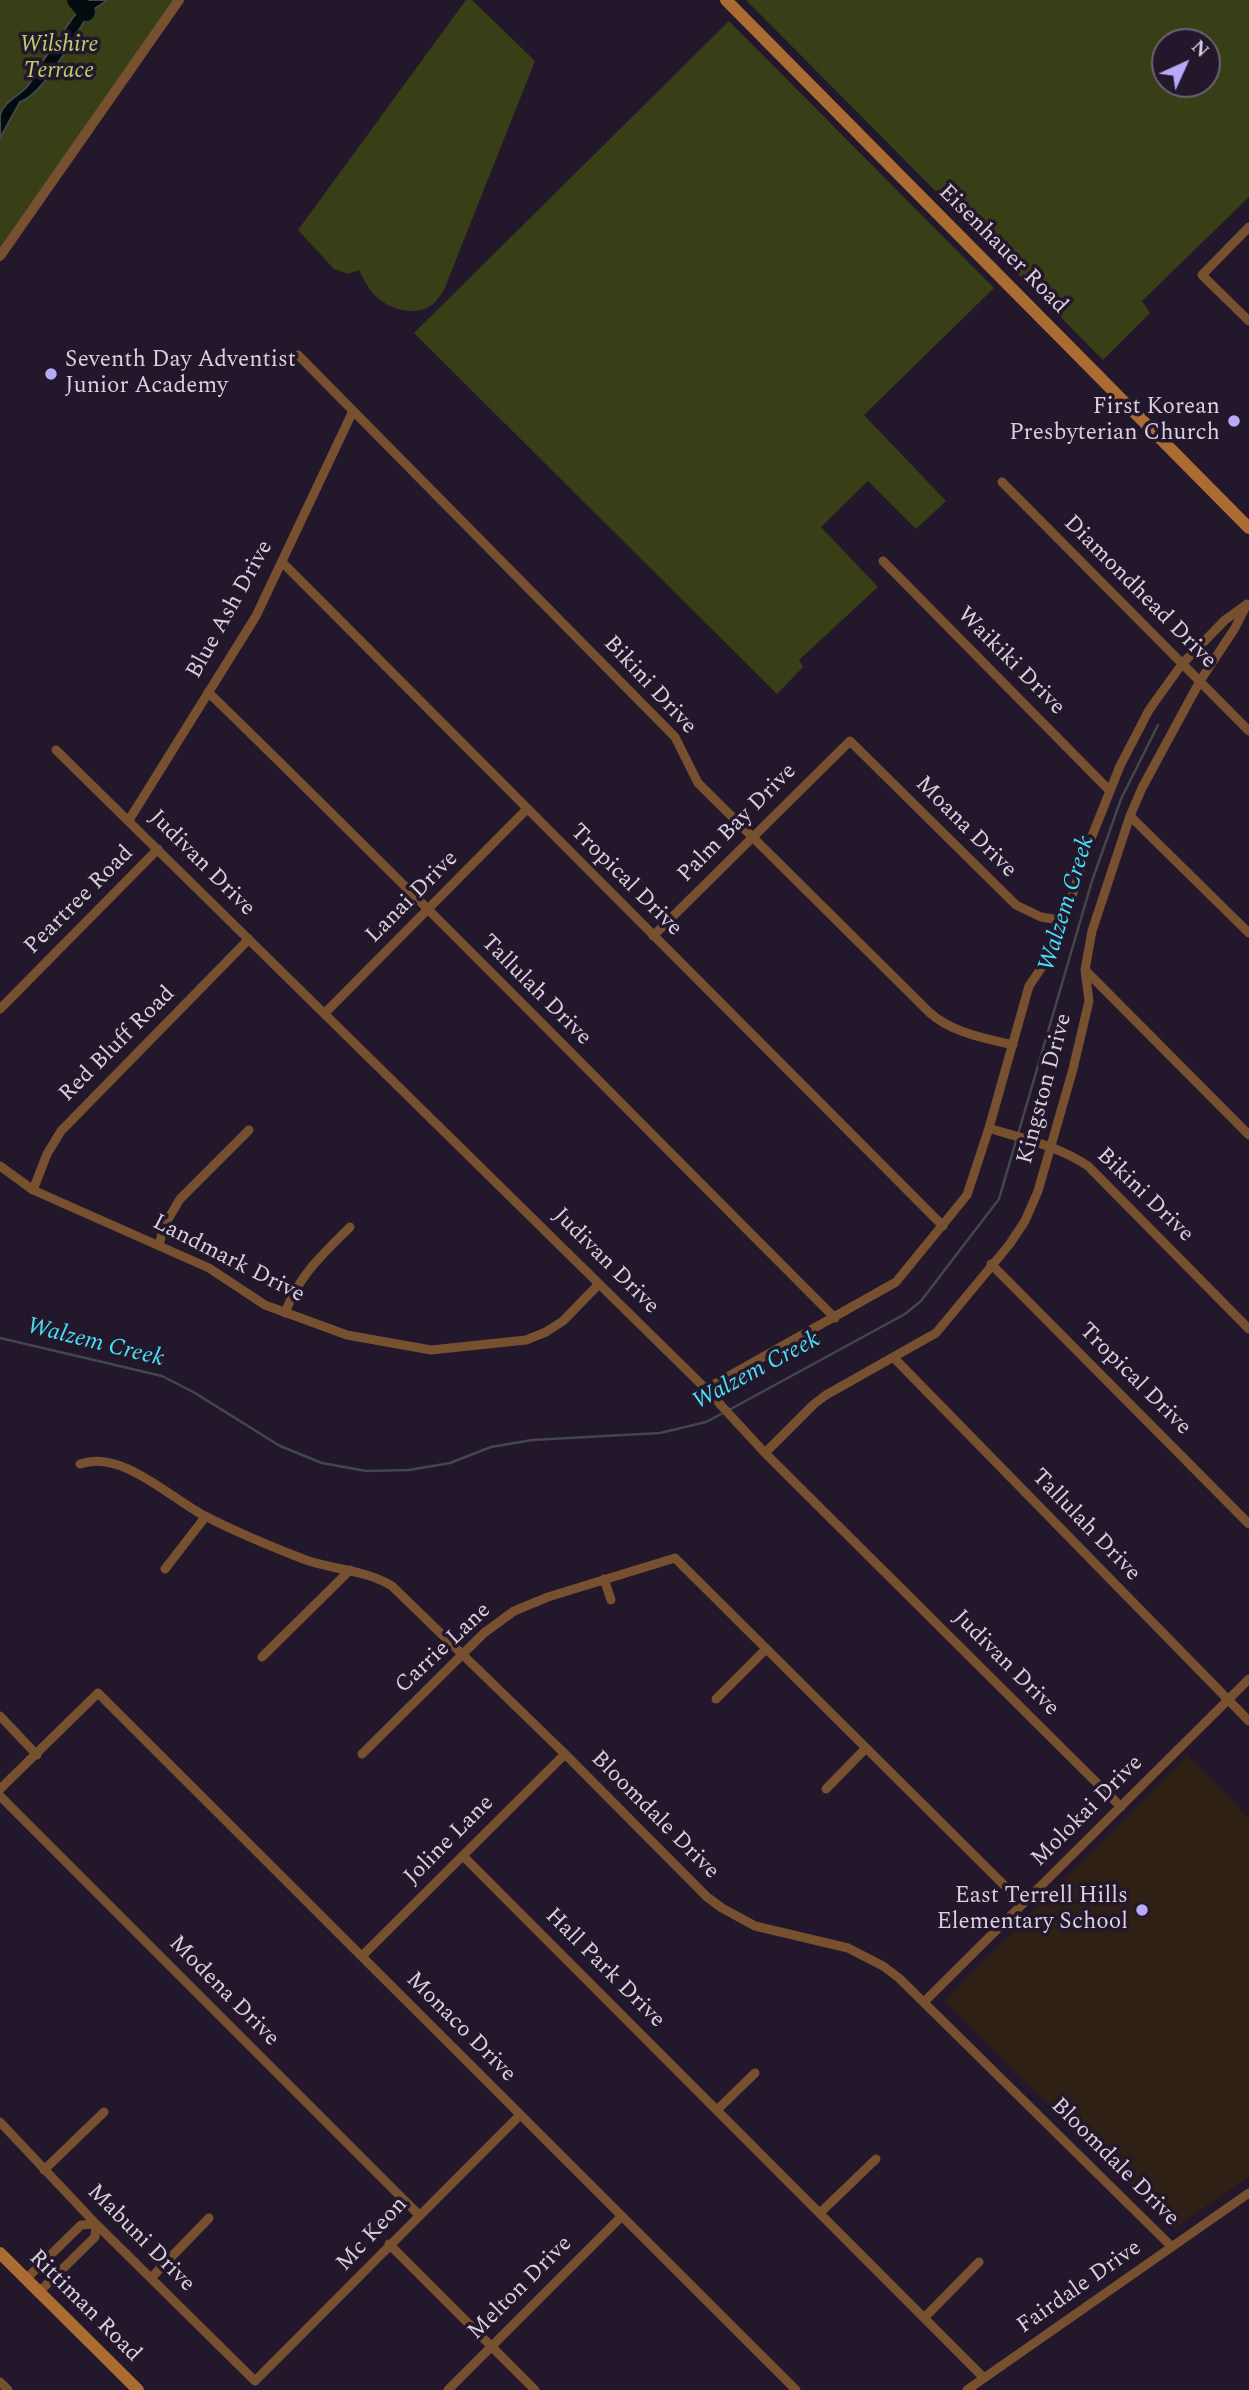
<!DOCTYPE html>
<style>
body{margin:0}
#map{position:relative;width:1249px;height:2390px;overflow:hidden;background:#23172b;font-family:Spectral,serif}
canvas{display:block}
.north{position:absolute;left:1151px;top:28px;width:70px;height:70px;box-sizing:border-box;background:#23172b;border:2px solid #6b6173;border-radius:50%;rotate:45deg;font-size:19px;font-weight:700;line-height:28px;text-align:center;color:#d8d0de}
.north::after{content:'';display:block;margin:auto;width:24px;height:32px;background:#b7abf8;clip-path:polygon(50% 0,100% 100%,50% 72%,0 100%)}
</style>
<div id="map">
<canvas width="1249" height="2390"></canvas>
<div class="north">N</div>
</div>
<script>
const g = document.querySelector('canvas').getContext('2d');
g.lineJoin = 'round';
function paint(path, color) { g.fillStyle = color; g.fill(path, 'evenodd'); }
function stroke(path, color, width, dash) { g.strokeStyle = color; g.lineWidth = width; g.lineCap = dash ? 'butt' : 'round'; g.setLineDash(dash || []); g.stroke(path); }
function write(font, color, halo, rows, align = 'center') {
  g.font = font + ' Spectral,serif'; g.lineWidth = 7; g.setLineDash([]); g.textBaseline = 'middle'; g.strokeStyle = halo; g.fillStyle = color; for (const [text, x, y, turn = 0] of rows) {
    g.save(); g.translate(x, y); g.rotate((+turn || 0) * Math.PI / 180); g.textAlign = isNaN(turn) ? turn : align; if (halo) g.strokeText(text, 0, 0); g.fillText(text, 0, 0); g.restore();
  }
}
const education = new Path2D(`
 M1187,1755L1249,1818V2177L1175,2228L944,2001Z`);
const green = new Path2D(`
 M0,0H174L0,247Z
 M466,0H472L535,61L444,290C441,294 438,300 434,303C419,317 392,311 378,298C369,291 365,281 359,270L348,274L334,269L298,230Z
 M746,0H1249V197L1142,301L1150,313L1103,360ZM1165,42H1207V84H1165Z
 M729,21L994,288L864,415L946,501L916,529L868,481L821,527L878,587L799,660L803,667L777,694L414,333Z`);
const water = new Path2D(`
 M87,0H107C102,5 95,7 90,13C74,35 45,94 20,102L0,138C0,131 0,121 0,115C5,97 30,93 33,75L74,16Z`);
const stream = new Path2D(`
 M0,1338L162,1376L195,1393L280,1446L322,1463L366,1471L409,1470L450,1463L491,1447L532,1440L660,1433L706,1422L723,1413
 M729,1410L905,1314L921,1301L999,1199L1092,881L1121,799L1158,725`);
const river = new Path2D(`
 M76,0L86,12`);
const minor = new Path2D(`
 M1249,227L1202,275L1249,321
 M298,355L675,737L698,783L930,1013C953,1033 984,1038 1013,1045
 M1002,482L1249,731
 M883,561L1109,790
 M282,562L943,1226
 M208,692C420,898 626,1109 835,1318
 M56,750L706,1389L765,1453L1121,1807
 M1130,816L1249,933
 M129,820L256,616L353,411
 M653,936L850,741L1016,905L1041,917L1065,921
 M1085,970L1249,1135
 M0,1009L158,849
 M325,1013L527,809
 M989,1128C1023,1139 1057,1145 1088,1166L1249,1329
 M0,1166L33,1190L209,1268L265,1305L347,1335L431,1350L526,1340L546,1332L563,1321L599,1284
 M33,1190L47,1154L61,1131L249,939
 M159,1245L164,1226L180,1199L249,1130
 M991,1264L1249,1524
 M285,1313C300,1274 321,1256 350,1227
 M894,1358L1249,1721
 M706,1389L896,1282L967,1195L989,1128L1029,986L1057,945L1086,851L1120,766L1149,710L1182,664L1225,620L1246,605
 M765,1453L814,1404L826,1395L936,1333L1009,1245L1025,1221L1038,1191L1073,1069L1089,1001L1085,970L1092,931L1130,816L1142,788L1200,681L1235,628L1247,604
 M80,1464C121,1449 169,1497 203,1515C236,1532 272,1547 306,1560C335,1570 366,1570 392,1586L565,1754L707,1897L722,1908L755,1926L848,1948L883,1966L899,1978L1172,2247
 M165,1569L206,1516
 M604,1579L611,1600
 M262,1657L350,1570
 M716,1699L766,1649
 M0,1716L37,1755
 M362,1754L484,1633L514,1611L548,1597L675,1558L1023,1904
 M0,1789L98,1693L796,2390
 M826,1789L866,1748
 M0,1796L418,2214
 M463,1856L984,2378
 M362,1956L565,1754
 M924,2002L1249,1679
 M717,2110L755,2073
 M0,2122L96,2224L255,2381L520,2115
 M44,2170L104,2112
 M820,2213L876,2159
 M389,2244L535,2390
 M152,2277L209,2218
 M26,2279L81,2225L96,2224L95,2237L39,2292
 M924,2318L979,2262
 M0,2382L8,2390
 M448,2390L622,2216
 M967,2390L1249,2193`);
const tertiary = new Path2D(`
 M0,256L179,0`);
const secondary = new Path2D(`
 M726,0L1249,528
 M0,2253L138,2390`);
const markers = [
 [51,374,7,"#b7abf8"],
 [1234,421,7,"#b7abf8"],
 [1142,1910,7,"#b7abf8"]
];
const parkNames = [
 ["Wilshire",59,46],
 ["Terrace",59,72]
];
const streetNames = [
 ["Eisenhauer Road",1002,250,45],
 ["Diamondhead Drive",1139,593,45],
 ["Blue Ash Drive",231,610,-61],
 ["Waikiki Drive",1010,662,45],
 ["Bikini Drive",649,686,47],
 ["Palm Bay Drive",738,824,-45],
 ["Moana Drive",965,828,45],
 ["Judivan Drive",201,864,45],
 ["Tropical Drive",625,881,45],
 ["Lanai Drive",413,898,-45],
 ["Peartree Road",80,901,-45],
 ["Tallulah Drive",535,991,45],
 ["Red Bluff Road",118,1045,-45],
 ["Kingston Drive",1046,1089,-75],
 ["Bikini Drive",1144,1196,44],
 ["Landmark Drive",228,1260,27],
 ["Judivan Drive",605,1262,45],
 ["Tropical Drive",1134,1380,45],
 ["Tallulah Drive",1085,1526,46],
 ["Carrie Lane",444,1649,-43],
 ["Judivan Drive",1005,1664,45],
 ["Molokai Drive",1088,1812,-45],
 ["Bloomdale Drive",654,1816,45],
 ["Joline Lane",450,1841,-45],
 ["Hall Park Drive",604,1969,45],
 ["Modena Drive",223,1992,45],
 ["Monaco Drive",460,2028,45],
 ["Bloomdale Drive",1114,2163,45],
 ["Mc Keon",373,2235,-47],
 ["Mabuni Drive",140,2239,45],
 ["Fairdale Drive",1080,2288,-35],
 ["Melton Drive",521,2289,-45],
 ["Rittiman Road",84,2307,45]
];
const poiNames = [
 ["Seventh Day Adventist",65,361,"left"],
 ["Junior Academy",65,387,"left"],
 ["First Korean",1220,408],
 ["Presbyterian Church",1220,434],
 ["East Terrell Hills",1128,1897],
 ["Elementary School",1128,1923]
];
const waterNames = [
 ["Walzem Creek",1068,904,-73],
 ["Walzem Creek",95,1344,14],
 ["Walzem Creek",757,1372,-28]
];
paint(education, '#2e2015');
paint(green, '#383f16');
paint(water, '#020c0f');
stroke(water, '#42474d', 2);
stroke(stream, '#42474d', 2.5);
stroke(river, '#020c0f', 18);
stroke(minor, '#77502f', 9);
stroke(tertiary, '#77502f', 10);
stroke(secondary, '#ab6c34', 12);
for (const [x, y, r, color] of markers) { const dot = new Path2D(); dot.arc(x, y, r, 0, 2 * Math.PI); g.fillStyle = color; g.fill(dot); stroke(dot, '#23172b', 2.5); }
write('italic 23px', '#bfd06b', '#23172b', parkNames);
write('23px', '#d8d0de', '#23172b', streetNames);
write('23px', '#d8d0de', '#23172b', poiNames, 'right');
write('italic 24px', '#47e1f7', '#23172b', waterNames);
</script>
